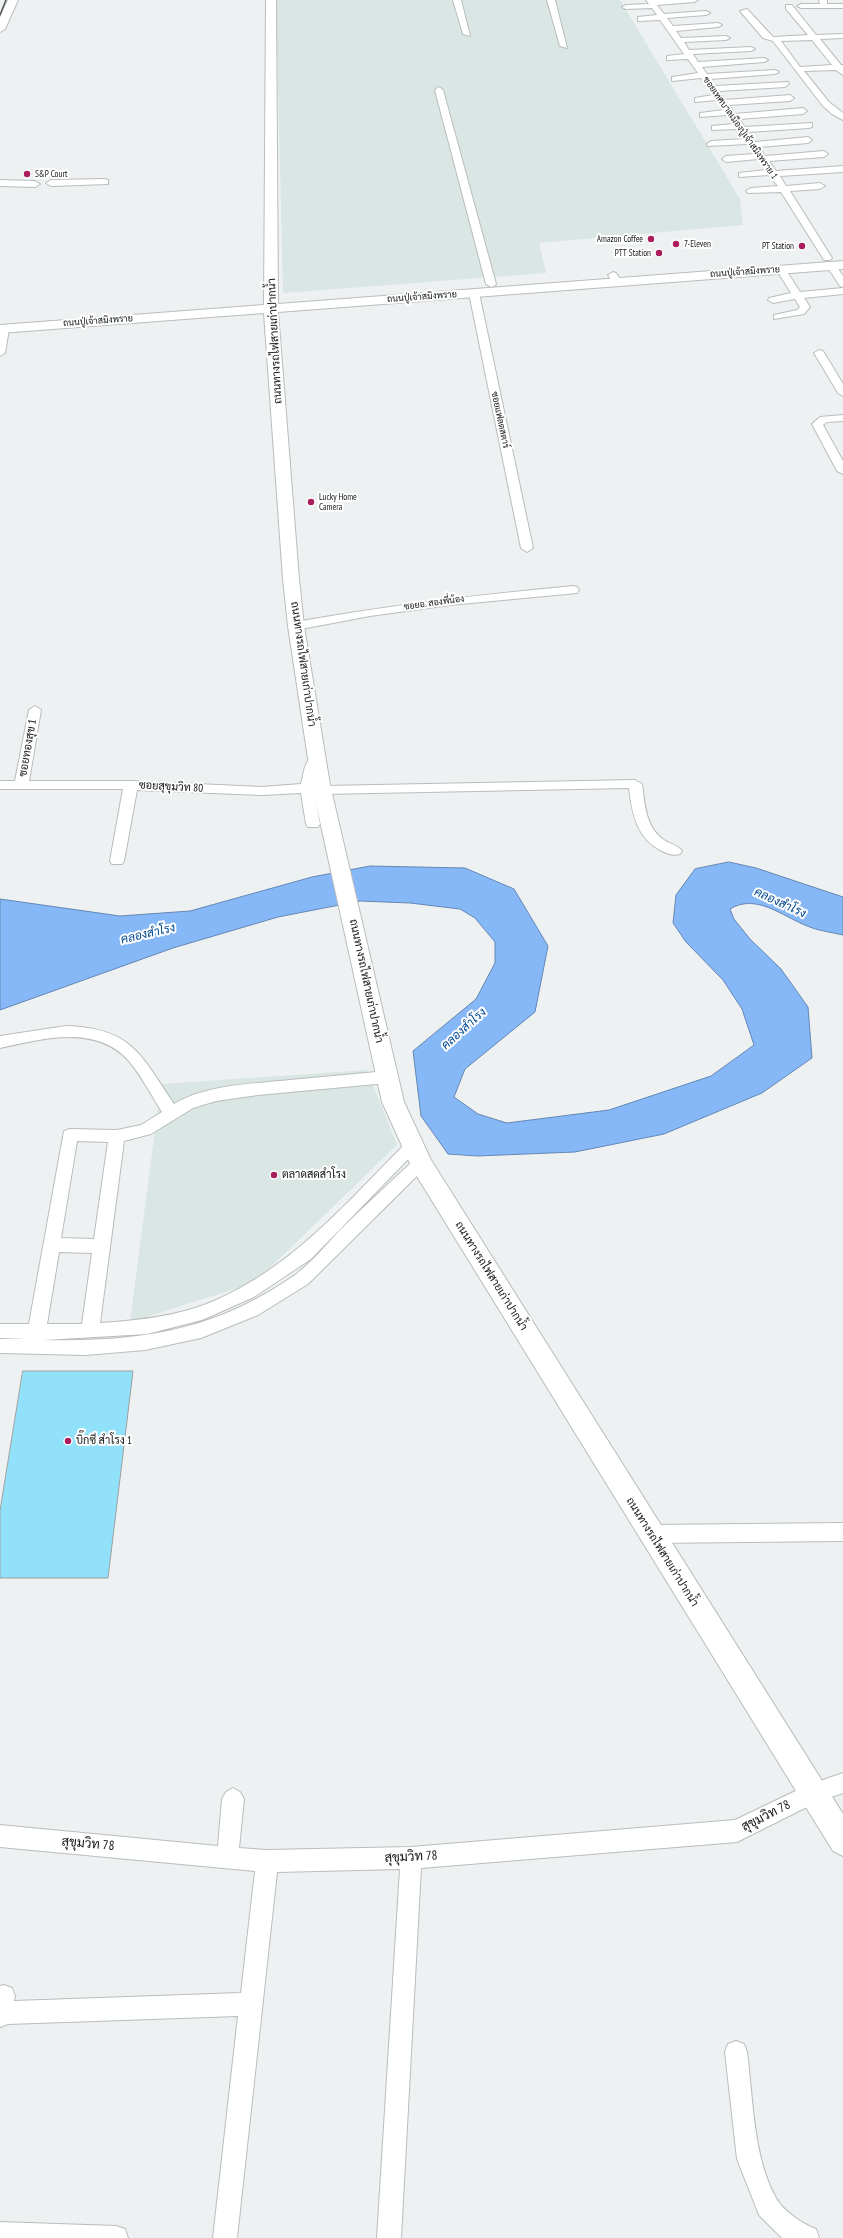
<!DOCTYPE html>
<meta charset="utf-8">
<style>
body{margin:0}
canvas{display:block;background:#edf1f1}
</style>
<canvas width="843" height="2238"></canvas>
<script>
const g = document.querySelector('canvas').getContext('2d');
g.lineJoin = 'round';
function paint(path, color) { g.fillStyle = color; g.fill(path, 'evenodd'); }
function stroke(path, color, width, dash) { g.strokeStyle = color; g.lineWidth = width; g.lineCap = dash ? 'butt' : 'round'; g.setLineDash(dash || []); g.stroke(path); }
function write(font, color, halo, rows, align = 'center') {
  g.font = font + ' "PT Sans Narrow",Sarabun,sans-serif'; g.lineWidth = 4; g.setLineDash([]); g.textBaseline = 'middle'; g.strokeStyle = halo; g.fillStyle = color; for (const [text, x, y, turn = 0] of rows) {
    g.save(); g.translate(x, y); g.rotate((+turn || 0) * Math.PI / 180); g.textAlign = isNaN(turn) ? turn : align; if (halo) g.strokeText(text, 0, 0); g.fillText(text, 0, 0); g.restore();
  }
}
const built = new Path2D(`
 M276,0H620L740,199L743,225L539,243L546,273L283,293Z
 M367,1070L397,1145L254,1283L130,1322L161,1084Z`);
const water = new Path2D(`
 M729,862L756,868L843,897V935C831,932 818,931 807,926C782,916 756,893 730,909L734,919L750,939L781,969L808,1007L812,1058L762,1093L664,1134L575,1152L477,1156L448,1154L421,1116L413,1051L476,999L495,963V942L475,918L460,909L410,903L360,901L278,917L173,948L0,1010V899L120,916L190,911L312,877L370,866L465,868L514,889L548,946L535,1012L465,1069L454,1097L478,1114L507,1123L609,1110L711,1076L754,1045L742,1009L723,980L686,942L673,923L676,895L695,869Z`);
const building = new Path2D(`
 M23,1371H133L108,1578H0V1511Z`);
const minor = new Path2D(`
 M453,0H461L470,36L463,34Z
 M547,0H555L567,48L560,46Z
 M646,0H698L694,2L657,5L664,14L706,11L710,13L706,15L667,18L673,26L718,23L722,25L718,27L676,31L681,38L726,36L730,38L726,40L684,42L689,50L751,47L755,49L751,51L693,54L698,62L764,58L768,60L764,62L702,67L707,74L775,70L779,72L775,74L710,79L715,86L788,82L789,84L785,87L719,91L725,100L790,95L794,98L790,101L729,105L735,114L803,108L807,111L803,114L739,119L745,127L812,123V127L809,128L748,132L755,142L808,137L812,140L808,143L759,147L765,156L824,151L828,154L824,157L769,161L776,171L843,166V172L780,176L786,186L820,183L825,186L820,189L790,191L832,258L830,260H824L781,192L748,193L746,191L751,188L778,186L769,175L739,177V173L766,170L758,159L726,162L722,159L726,156L755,154L747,144L708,146L707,144L711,141L744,139L737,129L712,130V126L733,124L727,115L700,117V113L724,110L717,100L695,102V98L713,95L701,78L672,81V77L698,73L688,59L667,60V56L684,54L660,20L638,21V17L657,15L652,8L626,9L622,7L626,5L649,4Z
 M819,0H827V4H843V8H801L797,6L801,4H820Z
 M786,5H792L816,35L843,34V38L820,39L841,65H843V75L836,70L804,71L829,102L843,113V120L832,114L823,106L773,41L763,38L740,11L747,9L773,37L808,35L786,9ZM812,40L832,65L800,67L781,41Z
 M439,87L443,90L496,284L494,286L491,287L486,284L435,90Z
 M105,179L108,180V184L51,186L46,183L51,180Z
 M0,180L35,181L40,184L35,187L0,186Z
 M831,262L834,263L843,276V287L840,286L826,265Z
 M781,266L784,267L800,292L843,288V294L804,298L810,307L804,314L774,319V315L797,310L800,307L795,299L773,303L768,300L769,298L791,293L776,269Z
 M613,272L616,273L622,282L620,284H614L608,275Z
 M474,290L479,293L533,548L527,552L521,548L469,293Z
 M4,326L9,329L5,353L0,356V327Z
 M819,350L823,351L843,384V396L838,393L814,353Z
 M843,415V421L827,422L823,425L843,461V474L837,471L812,424L820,417Z
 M573,586L577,587L579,590L577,593L450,605L370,616L296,630L290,626L296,622C390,605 478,595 573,586Z
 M35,706L41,710L29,781H131L262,787L301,784C304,773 304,758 317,755L324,759C310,780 316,801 320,824L318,827H308L306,824L301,793L262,795L137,790L124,861L122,864H112L110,861L123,789H0V781H15L29,710Z
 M635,780L642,784C645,804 645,827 664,840C670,844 678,845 682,851L680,854C673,856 669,854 662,851C637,839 632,814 629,788L323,794L316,790L323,786Z
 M66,1026C132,1028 141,1055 174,1104C207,1084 253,1084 290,1080C322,1077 355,1074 387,1071L393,1073L395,1077L393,1081L387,1083L258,1095L216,1101L193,1108L151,1134L124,1141L100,1323C131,1321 162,1318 192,1309C281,1281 344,1205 407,1142L413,1140L419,1142L421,1146L311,1259L254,1297L202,1320L147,1334L44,1340C140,1342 215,1331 295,1275C311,1263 326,1245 340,1230C364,1206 390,1183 415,1159L421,1158L427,1159L429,1164L308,1284L258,1315L201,1338L145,1350L86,1355L0,1353V1339H27L0,1338V1324H29L64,1131L70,1129L117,1130L141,1125L162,1112C151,1095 142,1076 128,1060C95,1024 42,1039 0,1048V1036ZM77,1141L108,1142L94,1239L61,1238ZM59,1252L92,1253L82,1324H47Z
 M843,1523V1541L651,1543L644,1540L641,1534L644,1528L651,1525Z
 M843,1773V1793L817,1802L737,1842L421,1868L401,2238H377L400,1869L277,1872L237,2238H213L238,2016L8,2024L0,2027V1986L4,1985L12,1988L15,1996L14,2001L241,1993L255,1871L0,1847V1825L218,1846L222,1799L226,1792L233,1788L240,1792L244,1799L239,1848L267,1850L411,1847L735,1820L806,1786Z
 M736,2041L744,2044L747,2052C753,2098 753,2157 776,2198C783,2211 803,2224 816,2229L819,2238H782L759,2215L737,2159L725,2052L728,2044Z
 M0,2222L116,2226L125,2229L128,2238H0Z`);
const secondary = new Path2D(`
 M266,0H276L278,304L843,261V269L278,312L299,579L304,626L330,785L404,1102L431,1160L843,1814V1856L833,1851L413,1170L382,1102L312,785L288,626L283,579L264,313L0,333V325L264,305Z`);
const trunk = new Path2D(`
 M8,0H18L5,29L0,32V17Z`);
const rail = new Path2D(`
 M0,15L6,0`);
const markers = [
 [27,174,4,"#ab1e5c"],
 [651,239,4,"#ab1e5c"],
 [676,244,4,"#ab1e5c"],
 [802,246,4,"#ab1e5c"],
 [659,253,4,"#ab1e5c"],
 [311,502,4,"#ab1e5c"],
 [274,1175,4,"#ab1e5c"],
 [68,1441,4,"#ab1e5c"]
];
const farStreetnames = [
 ["ซอยเทศบาลเมืองปู่เจ้าสมิงพราย 1",740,128,55],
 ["ถนนปู่เจ้าสมิงพราย",745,272,-4],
 ["ถนนปู่เจ้าสมิงพราย",422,297,-4],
 ["ถนนปู่เจ้าสมิงพราย",98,321,-4],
 ["ซอยแฟลตสตาร์",500,420,78],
 ["ซอยอ. สองพี่น้อง",434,603,-8]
];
const farPoinames = [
 ["S&P Court",35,174],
 ["Amazon Coffee",643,239,"right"],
 ["7-Eleven",684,244],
 ["PT Station",794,246,"right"],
 ["PTT Station",651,253,"right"],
 ["Lucky Home",319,497],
 ["Camera",319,507]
];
const streetNames = [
 ["ถนนทางรถไฟสายเก่าปากน้ำ",275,341,-93],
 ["ถนนทางรถไฟสายเก่าปากน้ำ",303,664,82],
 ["ซอยทองสุข 1",28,748,-80],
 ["ซอยสุขุมวิท 80",171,787,3],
 ["ถนนทางรถไฟสายเก่าปากน้ำ",366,981,78],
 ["ถนนทางรถไฟสายเก่าปากน้ำ",491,1276,58],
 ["ถนนทางรถไฟสายเก่าปากน้ำ",662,1552,58]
];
const poiNames = [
 ["ตลาดสดสำโรง",282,1175],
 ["บิ๊กซี สำโรง 1",76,1441]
];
const waterNames = [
 ["คลองสำโรง",780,903,25],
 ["คลองสำโรง",148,934,-13],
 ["คลองสำโรง",464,1029,-42]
];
const nearStreetnames = [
 ["สุขุมวิท 78",766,1816,-27],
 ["สุขุมวิท 78",88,1844,5],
 ["สุขุมวิท 78",411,1857,-3]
];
paint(built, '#d9e6e4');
paint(water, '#86b7f7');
stroke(water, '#6487b4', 1);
paint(building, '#92e1fa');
stroke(building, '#9da0a2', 1);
stroke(minor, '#b9bdbd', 2);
stroke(secondary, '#b9bdbd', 2);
stroke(trunk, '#b9bdbd', 2);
paint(minor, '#fff');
paint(secondary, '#fff');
paint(trunk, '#fff');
stroke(rail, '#565858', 1.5);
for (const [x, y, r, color] of markers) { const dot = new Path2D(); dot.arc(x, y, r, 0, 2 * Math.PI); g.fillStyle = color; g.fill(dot); stroke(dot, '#fff', 1.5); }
write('9px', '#151616', '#fff', farStreetnames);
write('9px', '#151616', '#fff', farPoinames, 'left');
write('11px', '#151616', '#fff', streetNames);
write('11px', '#151616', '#fff', poiNames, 'left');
write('italic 12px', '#024992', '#fff', waterNames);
write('13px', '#151616', '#fff', nearStreetnames);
</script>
